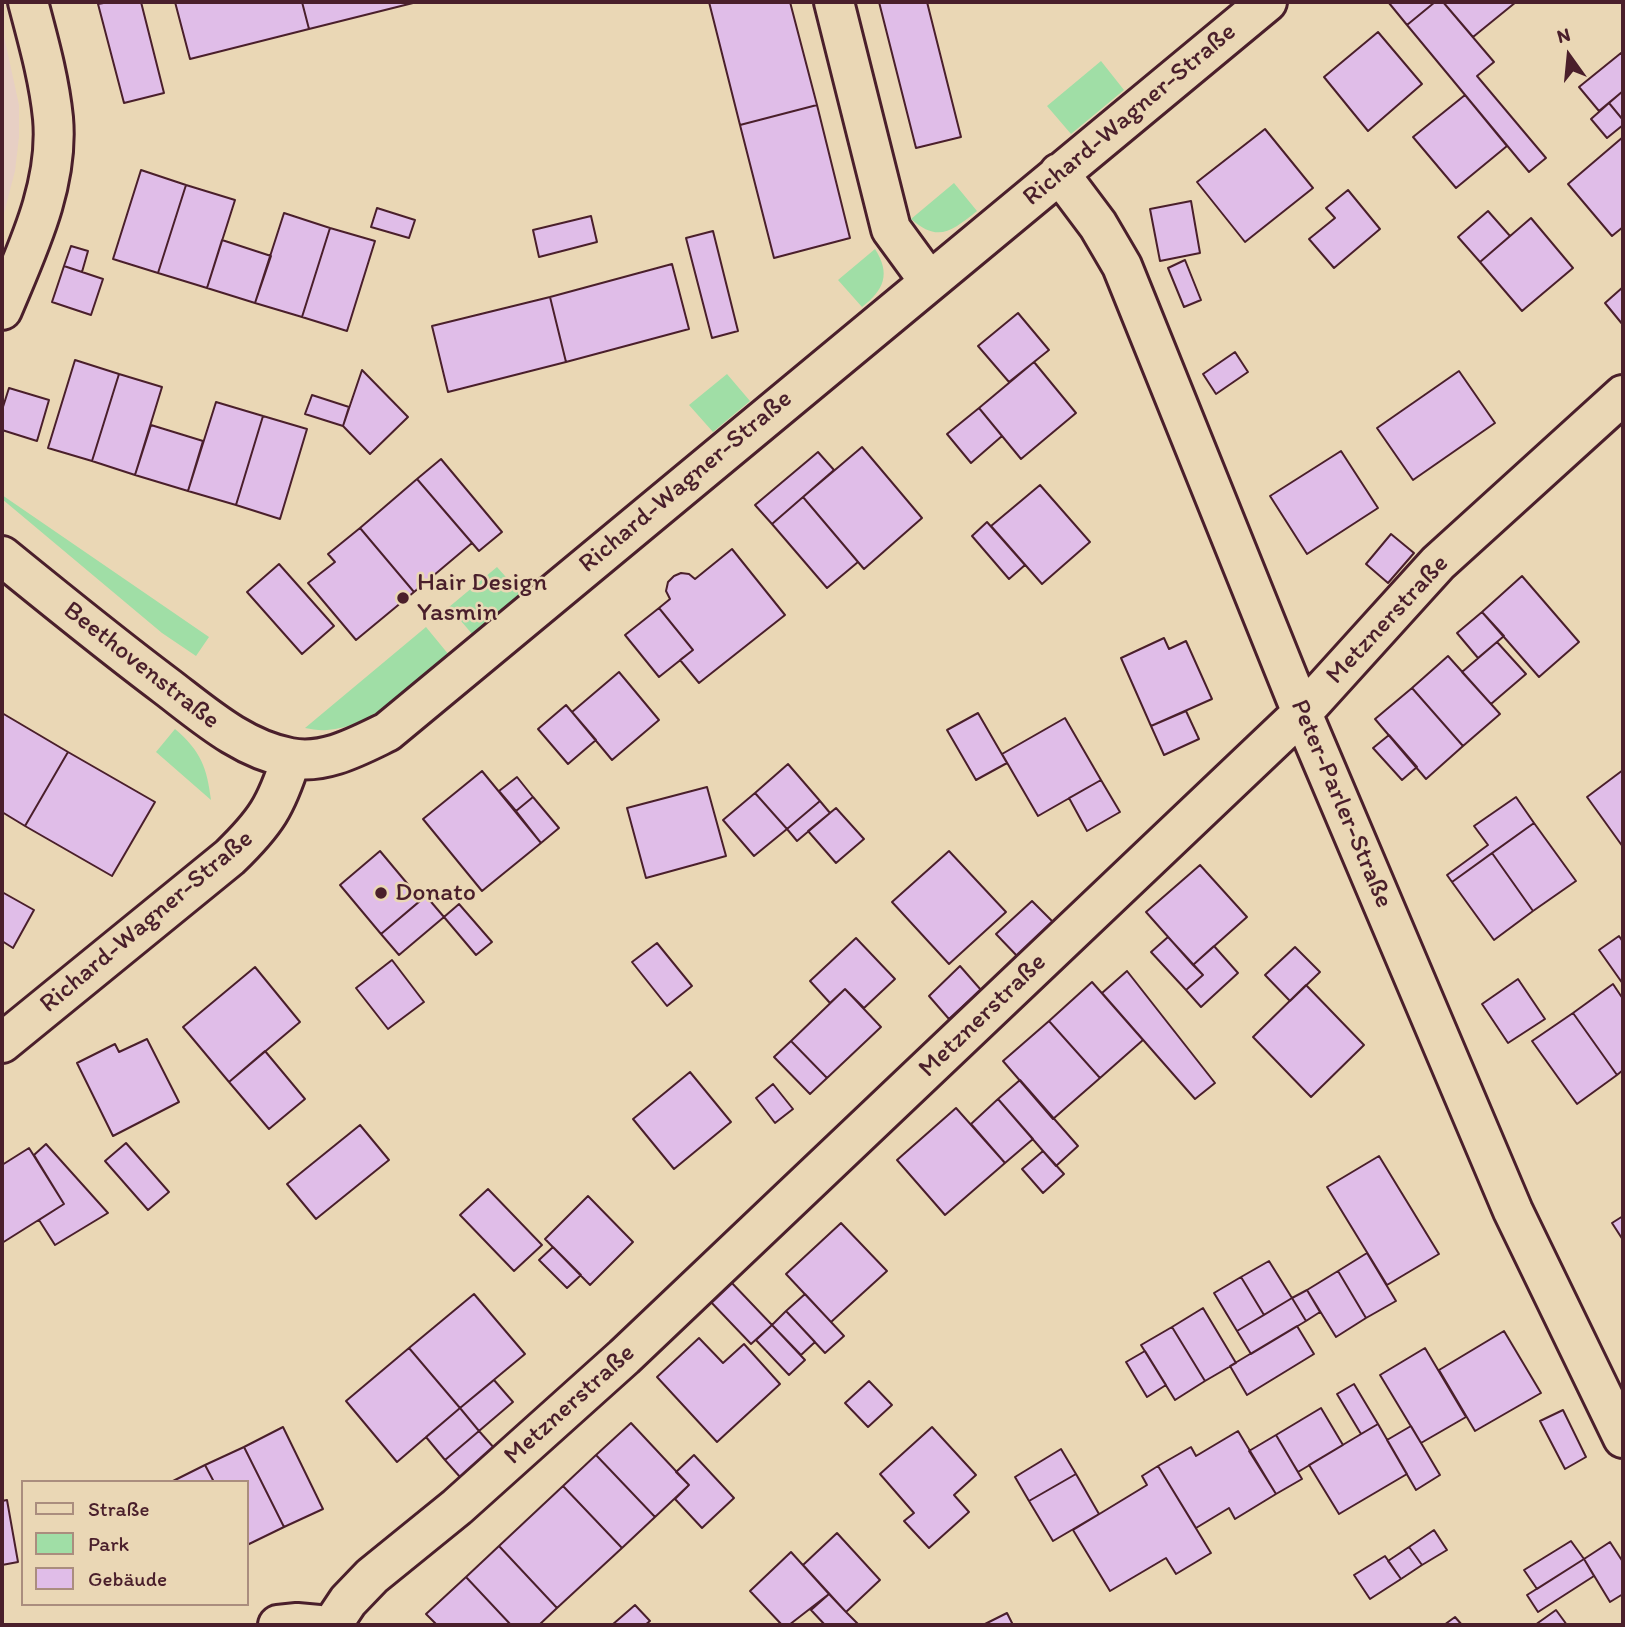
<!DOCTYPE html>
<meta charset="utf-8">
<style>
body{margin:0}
#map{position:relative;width:1625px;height:1627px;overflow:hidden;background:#ead7b5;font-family:Itim,sans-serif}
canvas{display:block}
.frame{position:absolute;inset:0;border:4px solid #4a1f2b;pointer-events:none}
.legend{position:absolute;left:21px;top:1480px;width:228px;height:126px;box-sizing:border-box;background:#ead7b5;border:2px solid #aa8d7e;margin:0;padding:9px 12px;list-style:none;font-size:21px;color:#4a1f2b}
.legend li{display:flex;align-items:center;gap:14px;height:35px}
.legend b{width:35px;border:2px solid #aa8d7e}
.north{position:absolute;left:1534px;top:21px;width:70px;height:70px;-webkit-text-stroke:5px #ead7b5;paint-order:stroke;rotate:345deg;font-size:19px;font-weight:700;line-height:28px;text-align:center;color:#4a1f2b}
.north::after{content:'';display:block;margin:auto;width:24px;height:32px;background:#4a1f2b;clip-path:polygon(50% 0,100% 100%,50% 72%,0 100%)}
</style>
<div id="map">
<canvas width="1625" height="1627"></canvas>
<div class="frame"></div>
<ul class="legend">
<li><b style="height:9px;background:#ead7b5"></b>Straße</li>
<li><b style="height:19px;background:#a0dea6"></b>Park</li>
<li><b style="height:19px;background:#e0bde8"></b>Gebäude</li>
</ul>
<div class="north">N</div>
</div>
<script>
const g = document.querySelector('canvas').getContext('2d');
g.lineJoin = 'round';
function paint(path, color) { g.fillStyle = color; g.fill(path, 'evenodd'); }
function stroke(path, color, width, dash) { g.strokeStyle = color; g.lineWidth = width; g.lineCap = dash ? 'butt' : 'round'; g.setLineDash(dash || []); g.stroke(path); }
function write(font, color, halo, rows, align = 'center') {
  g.font = font + ' Itim,sans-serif'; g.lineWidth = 5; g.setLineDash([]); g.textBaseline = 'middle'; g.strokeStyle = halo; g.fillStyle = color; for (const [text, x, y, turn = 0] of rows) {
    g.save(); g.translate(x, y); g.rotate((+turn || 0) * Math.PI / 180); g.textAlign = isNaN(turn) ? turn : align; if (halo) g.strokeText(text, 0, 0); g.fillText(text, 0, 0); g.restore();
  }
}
const built = new Path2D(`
 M2,27L19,105V137L15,171L2,221Z`);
const green = new Path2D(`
 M1101,61L1124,90L1071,134L1047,106Z
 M954,183L977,211C952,231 938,243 911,219Z
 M875,249C891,274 884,290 862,307L838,280Z
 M727,374L750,401L713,432L689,405Z
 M2,495L209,637L196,656L162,633L2,499Z
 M497,567L521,594L473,635L449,607Z
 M426,627L449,655C416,682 372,728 327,730C320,731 312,729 305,728Z
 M175,729C201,751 207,768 211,800L156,752Z`);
const building = new Path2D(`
 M109,2H141L164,93L124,103L98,4Z
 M175,2H302L309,29L190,59Z
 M302,2H417L309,29Z
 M709,2H790L817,105L740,125Z
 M879,2H927L961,137L916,148Z
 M1391,2H1435L1407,25L1389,3Z
 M1435,2H1443L1494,62L1477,76L1546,158L1529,172L1407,25Z
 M1443,2H1516L1473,37Z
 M1378,32L1422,84L1368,131L1324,77Z
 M1621,53L1623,56V91L1599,111L1579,87Z
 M1623,91V120L1609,103Z
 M1465,95L1507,146L1456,188L1413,137Z
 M1609,103L1623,120V125L1607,138L1591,119Z
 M817,105L850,238L774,258L740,125Z
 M1265,129L1313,188L1245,242L1197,182Z
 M1623,137V227L1612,236L1568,184Z
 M141,170L186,185L158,273L113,259Z
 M186,185L235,200L207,288L158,273Z
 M1348,190L1380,229L1334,268L1309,239L1335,218L1326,208Z
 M1191,201L1200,253L1160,261L1150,209Z
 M377,208L415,220L409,238L371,227Z
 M1488,211L1510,236L1480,262L1458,237Z
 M284,213L330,228L302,317L255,303Z
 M591,216L597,242L539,257L533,230Z
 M1531,218L1573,268L1522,311L1480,262Z
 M330,228L375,241L347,331L302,317Z
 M713,231L738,331L712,338L686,238Z
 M222,240L271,256L255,303L207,288Z
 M71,246L88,251L82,272L64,266Z
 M1185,260L1201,300L1184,307L1168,268Z
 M672,264L689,329L566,362L550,297Z
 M64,266L103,279L91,315L52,302Z
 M1623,287V325L1605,303Z
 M550,297L566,362L448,392L432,326Z
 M1018,313L1049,350L1009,382L978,346Z
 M1235,352L1248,372L1216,394L1203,374Z
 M75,360L119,374L92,461L48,448Z
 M1034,362L1076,413L1021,459L979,408Z
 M362,370L408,417L370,454L343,426Z
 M1459,371L1495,423L1413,480L1377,428Z
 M119,374L162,387L135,475L92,461Z
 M9,388L49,400L37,441L2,430V410Z
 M312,395L349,407L343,426L305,414Z
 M216,402L263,416L236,505L188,491Z
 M979,408L1002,436L971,463L947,434Z
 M263,416L307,429L280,519L236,505Z
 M151,425L203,441L188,491L135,475Z
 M862,447L922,518L864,569L803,497Z
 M1341,451L1378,508L1307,554L1270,496Z
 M818,452L834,470L772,524L755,505Z
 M441,459L502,532L479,551L417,479Z
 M417,479L472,543L414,592L360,528Z
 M1040,485L1090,542L1042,584L991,526Z
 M803,497L858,562L827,588L772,524Z
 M987,522L1025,565L1009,579L972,536Z
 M360,528L414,592L356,640L308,583L335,562L328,554Z
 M1391,534L1414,553L1388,583L1366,564Z
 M732,549L785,615L699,683L680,660L693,650L659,608L670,599L666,591L668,582L674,576L681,573L689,574L695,579Z
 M279,564L334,626L302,654L247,592Z
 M1522,576L1579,642L1539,677L1482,612Z
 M659,608L693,650L659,677L625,635Z
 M1482,612L1504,636L1478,658L1457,633Z
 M1164,638L1169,649L1186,641L1212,699L1151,726L1121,658Z
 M1497,642L1526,674L1491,704L1462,672Z
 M1448,656L1500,714L1463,746L1412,688Z
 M619,672L659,720L612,760L572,712Z
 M1412,688L1463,746L1426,779L1375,719Z
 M566,705L596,740L568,764L538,729Z
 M1186,711L1199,739L1164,755L1151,726Z
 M2,713L68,752L25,826L2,812Z
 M978,713L1007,763L976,780L947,730Z
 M1065,718L1101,780L1038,816L1002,754Z
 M1389,735L1417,767L1402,780L1373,748Z
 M68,752L155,802L112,876L25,826Z
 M788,764L820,801L787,829L755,793Z
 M1623,770V847L1587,797Z
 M482,771L541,843L482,891L423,819Z
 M517,777L533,797L516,811L499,791Z
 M1101,780L1120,812L1087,831L1069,798Z
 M707,787L726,856L646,878L627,808Z
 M755,793L787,829L754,856L723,820Z
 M533,797L559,828L541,843L516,811Z
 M1516,797L1534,823L1452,882L1447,875L1488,845L1474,826Z
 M820,801L830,813L797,841L787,829Z
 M836,808L864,839L836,863L808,831Z
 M1534,823L1576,881L1533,911L1492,853Z
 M380,851L421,900L381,934L340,885Z
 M949,851L1006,912L949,964L892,902Z
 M1492,853L1533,911L1494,940L1452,882Z
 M1200,865L1247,917L1193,965L1146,912Z
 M2,892L34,910L13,948L2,941Z
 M426,896L444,917L399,955L381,934Z
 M1032,901L1054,923L1018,957L996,934Z
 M459,904L492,942L476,955L444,917Z
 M1619,936L1623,942V984L1599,950Z
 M1168,937L1203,975L1186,990L1151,952Z
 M856,938L895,979L864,1008L845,989L830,1003L810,981Z
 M657,943L692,986L667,1006L632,962Z
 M1214,946L1238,973L1201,1007L1186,990L1203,975L1193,965Z
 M1295,947L1320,972L1290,1001L1265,975Z
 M392,960L424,1002L388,1029L356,988Z
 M960,966L981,990L949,1019L929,996Z
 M255,967L300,1022L229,1082L183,1027Z
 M1127,971L1215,1083L1195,1099L1102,993Z
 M1518,979L1545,1019L1508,1043L1482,1004Z
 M1092,982L1143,1040L1100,1078L1049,1021Z
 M1613,984L1623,999V1070L1617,1075L1573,1013Z
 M1306,985L1364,1045L1311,1097L1253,1037Z
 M845,989L881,1027L827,1078L791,1041Z
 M1573,1013L1617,1075L1577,1104L1532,1041Z
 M1049,1021L1100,1078L1053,1119L1003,1061Z
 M147,1039L179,1102L113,1136L77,1063L115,1044L119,1052Z
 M791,1041L827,1078L810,1094L774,1057Z
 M265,1051L305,1099L269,1129L229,1082Z
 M690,1072L731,1122L674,1169L633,1119Z
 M1020,1080L1078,1146L1056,1166L998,1099Z
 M773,1084L793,1109L775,1123L756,1098Z
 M998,1099L1033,1139L1005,1163L971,1124Z
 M956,1108L1005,1163L945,1215L897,1160Z
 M360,1125L389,1160L316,1219L287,1184Z
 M126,1143L169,1192L148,1210L105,1161Z
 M46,1144L108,1213L55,1245L39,1220L64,1204L34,1155Z
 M29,1148L64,1204L2,1243V1165Z
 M1043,1151L1064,1174L1043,1193L1022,1169Z
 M1379,1156L1439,1254L1387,1285L1327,1187Z
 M488,1189L542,1245L514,1271L460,1215Z
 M588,1196L633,1242L590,1285L545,1239Z
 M1623,1216V1240L1612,1223Z
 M841,1223L887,1271L831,1322L786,1274Z
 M553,1247L581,1275L567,1288L539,1260Z
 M1367,1253L1396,1301L1366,1318L1338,1271Z
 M1269,1261L1292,1298L1264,1315L1241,1277Z
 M1338,1271L1366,1318L1336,1337L1307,1290Z
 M1241,1277L1264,1315L1237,1331L1214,1293Z
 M730,1281L772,1325L751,1344L709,1300Z
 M1307,1290L1320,1312L1306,1321L1292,1298Z
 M474,1294L525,1354L460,1408L409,1348Z
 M805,1294L844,1336L825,1353L786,1311Z
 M1292,1298L1306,1321L1251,1354L1237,1331Z
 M1203,1308L1236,1363L1205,1381L1172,1327Z
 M786,1311L815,1342L801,1355L772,1325Z
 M772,1325L805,1360L789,1375L756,1340Z
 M1297,1326L1314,1354L1247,1395L1230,1366Z
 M1172,1327L1205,1381L1175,1400L1141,1345Z
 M1504,1331L1541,1393L1475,1431L1439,1370Z
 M699,1338L723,1363L744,1344L780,1384L717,1442L657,1377Z
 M409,1348L460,1408L397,1462L346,1401Z
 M1425,1348L1466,1417L1421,1443L1380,1375Z
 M1145,1351L1166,1385L1147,1397L1126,1362Z
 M494,1380L513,1402L479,1431L460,1408Z
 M869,1381L892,1405L868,1427L845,1403Z
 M1354,1384L1378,1424L1361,1434L1337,1394Z
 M460,1408L479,1431L445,1460L426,1437Z
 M1321,1408L1343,1445L1298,1472L1276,1435Z
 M1563,1410L1586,1457L1565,1469L1540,1421Z
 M631,1423L689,1485L655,1517L596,1455Z
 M1378,1424L1407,1474L1339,1514L1309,1465Z
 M1411,1426L1440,1475L1416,1490L1387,1440Z
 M283,1427L323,1509L284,1527L244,1447Z
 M932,1427L976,1475L954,1495L969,1512L929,1548L904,1521L914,1513L880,1474Z
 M479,1431L495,1449L460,1477L445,1460Z
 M1238,1431L1276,1494L1235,1519L1229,1508L1196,1528L1158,1466L1191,1447L1196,1456Z
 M1276,1435L1302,1479L1276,1494L1249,1451Z
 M244,1447L284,1527L247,1545V1482H214L205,1465Z
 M1061,1449L1076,1474L1029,1501L1015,1477Z
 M596,1455L655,1517L622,1548L563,1486Z
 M694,1455L734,1498L702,1528L675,1499L689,1485L676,1472Z
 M205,1465L214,1482H171Z
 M1158,1466L1211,1553L1176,1574L1166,1558L1110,1591L1073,1530L1147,1485L1142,1476Z
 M1076,1474L1099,1514L1053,1541L1029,1501Z
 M563,1486L622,1548L557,1608L499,1546Z
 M7,1500L18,1562L2,1565V1501Z
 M1434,1530L1447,1550L1422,1565L1409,1547Z
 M837,1533L880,1580L846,1612L803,1565Z
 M1571,1541L1584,1559L1537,1589L1524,1570Z
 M1610,1542L1623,1562V1594L1610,1602L1584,1559Z
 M499,1546L557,1608L539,1625H511L466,1577Z
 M1409,1547L1422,1565L1401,1579L1388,1561Z
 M791,1552L829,1594L789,1625H782L750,1591Z
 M1385,1556L1401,1579L1370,1599L1354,1575Z
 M1584,1559L1594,1576L1538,1612L1527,1595Z
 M466,1577L511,1625H437L426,1614Z
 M829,1594L846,1612L859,1625H825L811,1610Z
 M635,1605L650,1621L645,1625H612Z
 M1556,1610L1567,1625H1535Z
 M1007,1613L1013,1625H983Z
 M1455,1617L1462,1625H1444Z`);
const street = new Path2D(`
 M834,2L891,229L929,281
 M1059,173L1098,225L1122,266L1302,713L1513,1211L1623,1438
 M2,310C27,250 59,185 53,118C49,78 38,40 28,2
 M2,556C56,600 110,644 166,686C204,715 242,749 290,758C324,765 358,746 387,732L1267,2
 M2,1043L230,857C266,822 276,806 291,759
 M278,1625L297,1623L319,1625
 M332,1625L348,1601L372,1576L457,1507L624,1357L1302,713L1438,563L1623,395`);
const markers = [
 [403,598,7,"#4a1f2b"],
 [381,893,7,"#4a1f2b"]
];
const streetNames = [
 ["Richard-Wagner-Straße",1130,115,-40],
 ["Richard-Wagner-Straße",686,482,-40],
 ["Metznerstraße",1388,620,-47],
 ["Beethovenstraße",141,666,38],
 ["Peter-Parler-Straße",1341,804,67],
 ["Richard-Wagner-Straße",147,922,-40],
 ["Metznerstraße",983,1016,-44],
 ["Metznerstraße",570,1405,-42]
];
const poiNames = [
 ["Hair Design",417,583],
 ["Yasmin",417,613],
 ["Donato",395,893]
];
paint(built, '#e7cfc4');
paint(green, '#a0dea6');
paint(building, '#e0bde8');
stroke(building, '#4a1f2b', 2);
stroke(street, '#4a1f2b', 44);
stroke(street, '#ead7b5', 38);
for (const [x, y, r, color] of markers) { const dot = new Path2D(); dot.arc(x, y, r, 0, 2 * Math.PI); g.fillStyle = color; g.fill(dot); stroke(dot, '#ead7b5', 2.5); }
write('26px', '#4a1f2b', '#ead7b5', streetNames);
write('26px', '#4a1f2b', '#ead7b5', poiNames, 'left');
</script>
